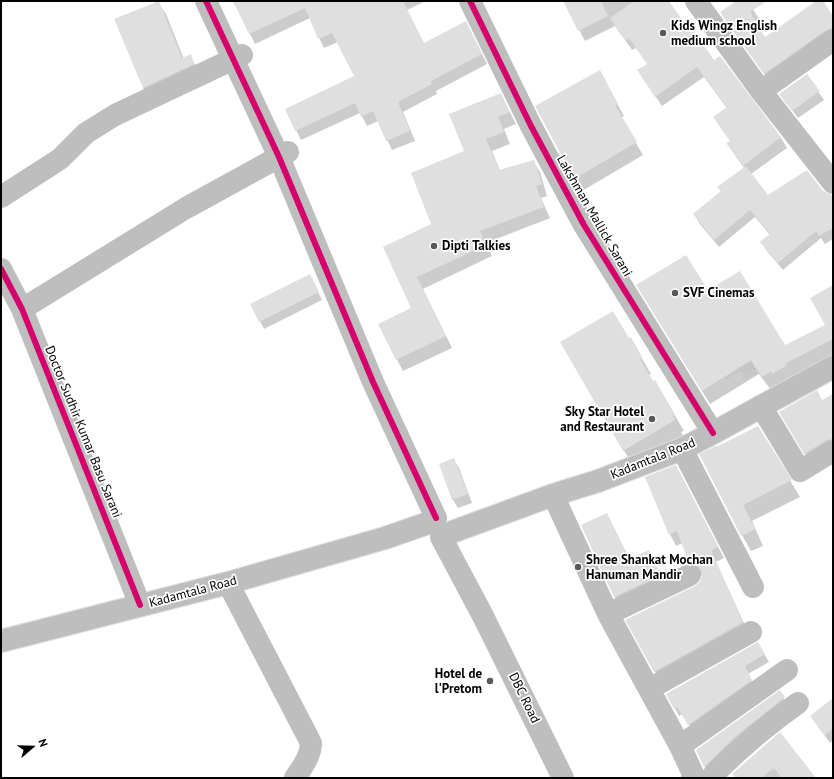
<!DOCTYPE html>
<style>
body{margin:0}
#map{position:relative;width:834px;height:779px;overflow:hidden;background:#fff;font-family:"PT Sans",sans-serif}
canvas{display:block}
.frame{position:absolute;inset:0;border:2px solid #000;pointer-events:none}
.north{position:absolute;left:12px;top:727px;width:40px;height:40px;-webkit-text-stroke:3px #fff;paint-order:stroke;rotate:70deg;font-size:11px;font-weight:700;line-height:16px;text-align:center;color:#000}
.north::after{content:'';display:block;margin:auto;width:14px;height:18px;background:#000;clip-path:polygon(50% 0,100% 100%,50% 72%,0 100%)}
</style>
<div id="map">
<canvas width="834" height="779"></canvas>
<div class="frame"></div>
<div class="north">N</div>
</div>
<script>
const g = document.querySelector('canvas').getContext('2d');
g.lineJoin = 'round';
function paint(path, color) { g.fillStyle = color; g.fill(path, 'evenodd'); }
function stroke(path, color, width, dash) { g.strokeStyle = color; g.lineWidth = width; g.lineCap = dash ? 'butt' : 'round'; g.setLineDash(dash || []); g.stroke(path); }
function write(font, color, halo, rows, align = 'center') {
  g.font = font + ' "PT Sans",sans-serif'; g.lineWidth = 3.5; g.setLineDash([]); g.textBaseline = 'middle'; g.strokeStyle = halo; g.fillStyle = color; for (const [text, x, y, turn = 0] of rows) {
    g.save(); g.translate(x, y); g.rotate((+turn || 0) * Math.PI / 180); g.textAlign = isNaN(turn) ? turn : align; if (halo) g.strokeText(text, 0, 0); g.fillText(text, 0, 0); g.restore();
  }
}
const shadow = new Path2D(`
 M234,1H426L407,10L424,44L471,32L487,64L436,91L437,94L403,112L415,141L392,150L378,121L367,126L360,113L301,140L296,130L355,77L338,42L324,48L310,18L255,44Z
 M564,1H668L691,34L714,61L720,57L781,138L787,148L751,174L768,196L822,191L833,200V239L825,244L821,238L783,270L766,250L762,242L770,235L755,217L719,247L699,223L695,215L721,192L719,187L744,168L734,154L728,143L730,141L714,117L727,108L704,77L662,106L645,81L648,64L636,48L632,50L615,26L585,41Z
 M738,1H748L759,19L755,22L764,39L818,1H821L833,17V38L770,82L726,21Z
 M158,2L166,14L184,59L190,56L197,68L150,100L143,88Z
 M807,75L824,100L798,118L780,94Z
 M606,84L624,116L621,118L643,155L582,191L536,106Z
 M501,95L516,124L504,129L510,144L492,151L500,171L533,161L540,172L547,196L541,198L550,218L486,243L492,256L423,289L452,348L403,371L379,325L413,308L384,247L432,225L465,152Z
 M314,283L322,300L264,329L260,321Z
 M707,292L785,346L827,326L833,293V358L771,390L759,374L710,404L645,299Z
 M630,338L651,374L649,375L653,382L655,381L684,431L681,432L684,437L633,466L561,342Z
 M833,395V460L815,470L790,429L822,401Z
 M758,427L800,497L752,521L763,546L751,551L742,535L716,449Z
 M454,460L459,468L472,503L458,508L453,500L440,465Z
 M682,477L724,558L716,562L749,634L661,683L655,671L696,587L701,582L703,576L697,574L690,562L683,543L676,546L670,534Z
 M607,514L630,560L649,551L667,587L622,609L615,597L582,526Z
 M758,643L769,662L748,674L755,688L694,732L682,714L679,716L667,694Z
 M780,692L788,706L709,775L697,750Z
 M833,699V740L830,743L811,716Z
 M780,733L815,778H736L734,774Z`);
const building = new Path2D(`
 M159,1L182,58L191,54L194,64L143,88L114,19Z
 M233,1H403L424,43L466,21L482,54L431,81L432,84L398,102L410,131L386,141L373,111L361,117L355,103L295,131L285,109L354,76L332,33L318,39L305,8L249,34Z
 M563,1H601L608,16L578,31Z
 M634,1H669L691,32L694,31L714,60L720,56L781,137L743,166L726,143L730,141L713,117L727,107L697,67L655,97L637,70L647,64L629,38L626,41L610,18Z
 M736,1H767L750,12L765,37L816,1H823L833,16V28L826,30L764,74L720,12Z
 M600,70L618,104L615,105L637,142L574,179L535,106Z
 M807,74L820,91L792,111L779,94Z
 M501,93L510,112L498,117L504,132L486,139L499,170L534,160L542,184L536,186L544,207L480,231L486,245L417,277L446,336L396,360L378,324L411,308L383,247L431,224L411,173L464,151L449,114Z
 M746,166L768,195L807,170L823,191L833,196V228L819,236L816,231L778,263L760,242L770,234L750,210L714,240L693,214L721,191L717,187Z
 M686,255L708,290L740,271L785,345L825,325L810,298L833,285V339L786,363L787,365L772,374L771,371L762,377L751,360L702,391L636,285Z
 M310,274L319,292L259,322L250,304Z
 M613,311L629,338L631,337L642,357L640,359L653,381L655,380L675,415L673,416L675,420L623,451L560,342Z
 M817,390L822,400L833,394V439L827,440L804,454L779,412Z
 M758,426L792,480L743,505L755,529L741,536L699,454L716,446V447Z
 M454,458L468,494L452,500L439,464Z
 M676,465L718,547L711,550L743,622L654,672L625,620L695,586L700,582L702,576L701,570L697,565L689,563L677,531L669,535L645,477Z
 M607,513L629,559L649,550L661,575L614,597L581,525Z
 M758,642L765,654L745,666L752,680L688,725L677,707L674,709L666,694Z
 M780,690L785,697L736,736L704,767L696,750Z
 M833,698V729L824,735L810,716Z
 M780,732L816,778H782L774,768L761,778H736L732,774Z`);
const path = new Path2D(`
 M726,378L751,363L752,365L743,371L744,373L753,367L754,369L745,375L746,378L756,372`);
const minor = new Path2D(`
 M206,1L279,157L373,382L436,518
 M470,1L531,126L584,225L713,433
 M696,1L761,91L833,183
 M761,91L833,40
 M1,197L60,159L86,133L115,115L242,55
 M1,269L22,309L140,605
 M22,309L186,208L288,152
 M761,406L800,471L833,451
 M682,449L753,587
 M553,495L608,614L680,746L694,776L692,778
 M441,537L484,618L563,778
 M228,583L311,743C311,756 302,767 295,778
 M608,614L690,575
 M649,689L751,632
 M680,746L787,670
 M714,774C741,747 767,725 798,703`);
const major = new Path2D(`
 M452,532L553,495L598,481L682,449L713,433L833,367
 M1,641L228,583L385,538L434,521`);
const cycleway = new Path2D(`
 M206,1L279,157L373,382L436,518
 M470,1L531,126L584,225L713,433
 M1,269L22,309L140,605`);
const markers = [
 [663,33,4,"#595959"],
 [434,246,4,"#595959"],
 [675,293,4,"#595959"],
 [652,419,4,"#595959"],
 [578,567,4,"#595959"],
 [490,681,4,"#595959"]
];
const poiNames = [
 ["Kids Wingz English",671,26],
 ["medium school",671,41],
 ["Dipti Talkies",442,246],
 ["SVF Cinemas",683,293],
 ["Sky Star Hotel",644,412,"right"],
 ["and Restaurant",644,427,"right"],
 ["Shree Shankat Mochan",586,560],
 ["Hanuman Mandir",586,575],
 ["Hotel de",482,674,"right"],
 ["l'Pretom",482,689,"right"]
];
const streetNames = [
 ["Lakshman Mallick Sarani",594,216,60],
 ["Doctor Sudhir Kumar Basu Sarani",83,432,68],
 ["Kadamtala Road",653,459,-22],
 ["Kadamtala Road",193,592,-15],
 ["DBC Road",524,698,64]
];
paint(shadow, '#0003');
paint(building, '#dfdfdf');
stroke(major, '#dbdbdb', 24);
stroke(path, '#b9b9b9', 2.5, [1, 2]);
stroke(minor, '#bebebe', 22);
stroke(major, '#bebebe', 22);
stroke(cycleway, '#d6006c', 6);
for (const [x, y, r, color] of markers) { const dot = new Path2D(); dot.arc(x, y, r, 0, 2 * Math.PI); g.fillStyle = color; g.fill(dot); stroke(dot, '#fff', 1.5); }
write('bold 13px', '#000', '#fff', poiNames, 'left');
write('13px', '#000', '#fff', streetNames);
</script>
